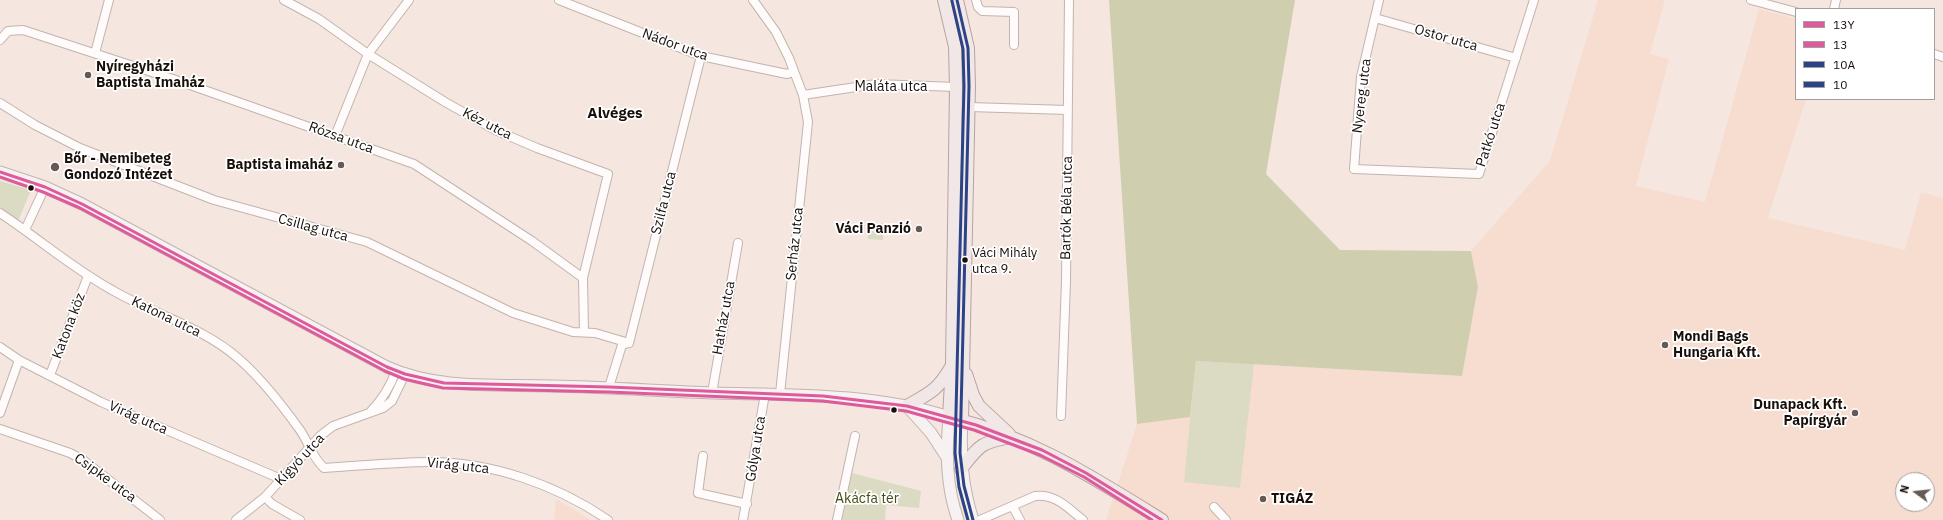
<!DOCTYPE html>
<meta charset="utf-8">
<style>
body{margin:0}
#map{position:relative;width:1943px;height:520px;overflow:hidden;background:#f5e6df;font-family:"IBM Plex Sans",sans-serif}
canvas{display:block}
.legend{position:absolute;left:1795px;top:8px;width:140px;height:92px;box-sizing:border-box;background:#fff;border:1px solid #a39f9d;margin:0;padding:5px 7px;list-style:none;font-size:12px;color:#180f0a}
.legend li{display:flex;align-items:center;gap:8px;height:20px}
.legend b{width:20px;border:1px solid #a39f9d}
.north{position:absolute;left:1895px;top:472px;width:40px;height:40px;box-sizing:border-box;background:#fff;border:1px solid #a39f9d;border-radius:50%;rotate:285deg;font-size:11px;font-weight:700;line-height:16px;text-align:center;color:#180f0a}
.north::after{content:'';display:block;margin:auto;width:14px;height:18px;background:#655a55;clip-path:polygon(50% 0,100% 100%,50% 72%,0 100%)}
</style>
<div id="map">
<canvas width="1943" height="520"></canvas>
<ul class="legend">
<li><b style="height:5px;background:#de5a9c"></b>13Y</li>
<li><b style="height:5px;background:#de5a9c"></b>13</li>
<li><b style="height:5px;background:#2c4487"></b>10A</li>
<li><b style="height:5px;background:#2c4487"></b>10</li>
</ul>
<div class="north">N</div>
</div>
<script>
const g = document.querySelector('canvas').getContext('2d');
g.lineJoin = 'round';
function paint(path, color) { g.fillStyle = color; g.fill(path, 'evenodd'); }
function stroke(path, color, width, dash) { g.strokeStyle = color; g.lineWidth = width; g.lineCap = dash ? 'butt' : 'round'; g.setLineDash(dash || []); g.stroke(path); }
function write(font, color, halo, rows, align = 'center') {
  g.font = font + ' "IBM Plex Sans",sans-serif'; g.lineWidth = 3.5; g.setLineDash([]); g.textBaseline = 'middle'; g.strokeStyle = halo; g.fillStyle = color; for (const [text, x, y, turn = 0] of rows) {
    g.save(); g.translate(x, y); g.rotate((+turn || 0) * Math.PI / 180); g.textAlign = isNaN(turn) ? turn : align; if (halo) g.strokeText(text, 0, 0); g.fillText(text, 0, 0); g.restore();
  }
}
const built = new Path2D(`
 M1598,0H1665L1650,54L1669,59L1636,186L1705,202L1759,9L1796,19V99H1806L1768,218L1905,250L1921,192L1943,198V520H1106L1137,424L1190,416L1196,361L1462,376L1478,287L1471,251L1550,161ZM1903,480H1927V504H1903Z
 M556,499L591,520H554Z`);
const green = new Path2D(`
 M0,181L31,190L18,221L0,210Z
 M868,223H883V240L868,239Z
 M1196,361L1254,364L1240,488L1184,482Z
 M852,473L921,491L919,508L886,505L885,520H842Z`);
const forest = new Path2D(`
 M1109,0H1295L1266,174L1340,250L1471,251L1478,287L1462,376L1196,361L1190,417L1137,424Z`);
const street = new Path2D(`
 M284,0L319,19L368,54L445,102L495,130L537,148L608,174L583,278
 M559,0L701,56L787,74L793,72
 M753,0L776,32L789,58L803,95L808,122L780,394
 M976,0L978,7L982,11L1014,12V45
 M1379,0L1361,77L1354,169L1479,174L1534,0
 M1751,0L1796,12
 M1834,9L1836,0
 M1375,18L1516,58
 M0,40L8,31L23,30L173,79L414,164L532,241L583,278L584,332
 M95,53L109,0
 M1934,54L1943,57
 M803,95L876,84L956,87
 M0,103L35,125L80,148L214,200L367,242L513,313L573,332L595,333L629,343
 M969,107L1068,110
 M335,136L368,54L409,0
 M0,213C38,238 72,268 112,290C153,314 203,327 239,359C262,379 282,405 300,430C309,443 312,457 324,468C359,466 395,462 430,462C492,462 557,485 608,520
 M25,230L45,187
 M624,344L629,343L701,56
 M0,347L19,360L101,402L281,479
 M50,375L88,276
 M609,387L622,345
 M712,393L738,243
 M371,411C383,399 390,387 396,371
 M0,413L19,360
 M1061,416L1066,282L1069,0
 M0,429L70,453L83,460L160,520
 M703,456L698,493L747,504
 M265,497L272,504L300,520
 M1013,507L1020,520
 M1214,507L1226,520
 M236,520L265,497L320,436L333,426L383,408L392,401L405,374
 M743,520L765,394
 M837,520L855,436
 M980,520L1035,496C1055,493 1069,509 1083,520`);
const secondary = new Path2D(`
 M0,172L45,187L82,204L387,367C438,390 497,384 552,386C606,387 660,391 715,393C793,395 874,393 949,417C946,453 946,486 958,520
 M907,406L931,433L946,456
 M962,420C960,455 962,486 973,520`);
const primary = new Path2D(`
 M944,0L955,47L956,87L952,364L949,417C1031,437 1091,476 1162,520
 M957,0L968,48L969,86L962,420
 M966,374L973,395L979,406L1009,434
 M907,406C930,393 938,390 951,367
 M961,469C980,445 980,443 1010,437`);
const bus1 = new Path2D(`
 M0,172L45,187L82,204L387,367L405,374L444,383L609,387L823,396L907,406L976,425L1042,450L1086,473L1162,520`);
const bus2 = new Path2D(`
 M0,177L43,192L80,208L385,371L404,379L443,388L609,392L823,401L906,411L974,430L1040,455L1084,477L1152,520`);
const bus3 = new Path2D(`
 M957,0L968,48L969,86L960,453L964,486L973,520`);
const bus4 = new Path2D(`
 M952,1L963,49L964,86L955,453L959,487L968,520`);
const markers = [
 [88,75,4,"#655a55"],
 [341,165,4,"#655a55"],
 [55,167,5,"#655a55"],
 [31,188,3.5,"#180f0a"],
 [919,229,4,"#655a55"],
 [965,260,3.5,"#180f0a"],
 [1665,345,4,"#655a55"],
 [894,410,3.5,"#180f0a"],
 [1855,413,4,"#655a55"],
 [1263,499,4,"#655a55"]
];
const busNames = [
 ["Váci Mihály",972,253],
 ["utca 9.",972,269]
];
const streetNames = [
 ["Ostor utca",1446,38,16],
 ["Nádor utca",675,45,20],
 ["Maláta utca",891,87],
 ["Nyereg utca",1362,96,-83],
 ["Kéz utca",487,124,27],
 ["Patkó utca",1491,135,-72],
 ["Rózsa utca",341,138,20],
 ["Szilfa utca",664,203,-76],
 ["Bartók Béla utca",1067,208,-89],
 ["Csillag utca",313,228,15],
 ["Serház utca",795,244,-84],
 ["Katona utca",166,317,26],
 ["Hatház utca",724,318,-80],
 ["Katona köz",69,326,-69],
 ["Virág utca",138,418,24],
 ["Gólya utca",756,449,-81],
 ["Kígyó utca",300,460,-47],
 ["Virág utca",458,466,6],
 ["Csipke utca",105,478,36]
];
const poiNames = [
 ["Nyíregyházi",96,67],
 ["Baptista Imaház",96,83],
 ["Bőr - Nemibeteg",64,159],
 ["Gondozó Intézet",64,175],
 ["Baptista imaház",333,165,"right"],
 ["Váci Panzió",911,229,"right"],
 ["Mondi Bags",1673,337],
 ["Hungaria Kft.",1673,353],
 ["Dunapack Kft.",1847,405,"right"],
 ["Papírgyár",1847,421,"right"],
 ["TIGÁZ",1271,499]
];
const parkNames = [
 ["Akácfa tér",867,499]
];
const neighbourhoodNames = [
 ["Alvéges",615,114]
];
paint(built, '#f7ddd0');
paint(green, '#dbdac2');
paint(forest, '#cfcfb0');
stroke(street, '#c0b5af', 10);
stroke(secondary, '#c0b5af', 13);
stroke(primary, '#b8a3a0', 14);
stroke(street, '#fefbfa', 8);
stroke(secondary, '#f8f1f1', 11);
stroke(primary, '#f1e7e7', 12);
stroke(bus1, '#de5a9c', 3);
stroke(bus2, '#de5a9c', 3);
stroke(bus3, '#2c4487', 3);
stroke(bus4, '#2c4487', 3);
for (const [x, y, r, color] of markers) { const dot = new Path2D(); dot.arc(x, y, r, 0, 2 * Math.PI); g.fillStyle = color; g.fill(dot); stroke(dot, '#fff', 1.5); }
write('13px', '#180f0a', '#fff', busNames, 'left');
write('14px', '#180f0a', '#fff', streetNames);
write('bold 14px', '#180f0a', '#fff', poiNames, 'left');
write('14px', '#434e16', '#fff', parkNames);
write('bold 15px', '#180f0a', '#fff', neighbourhoodNames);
</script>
